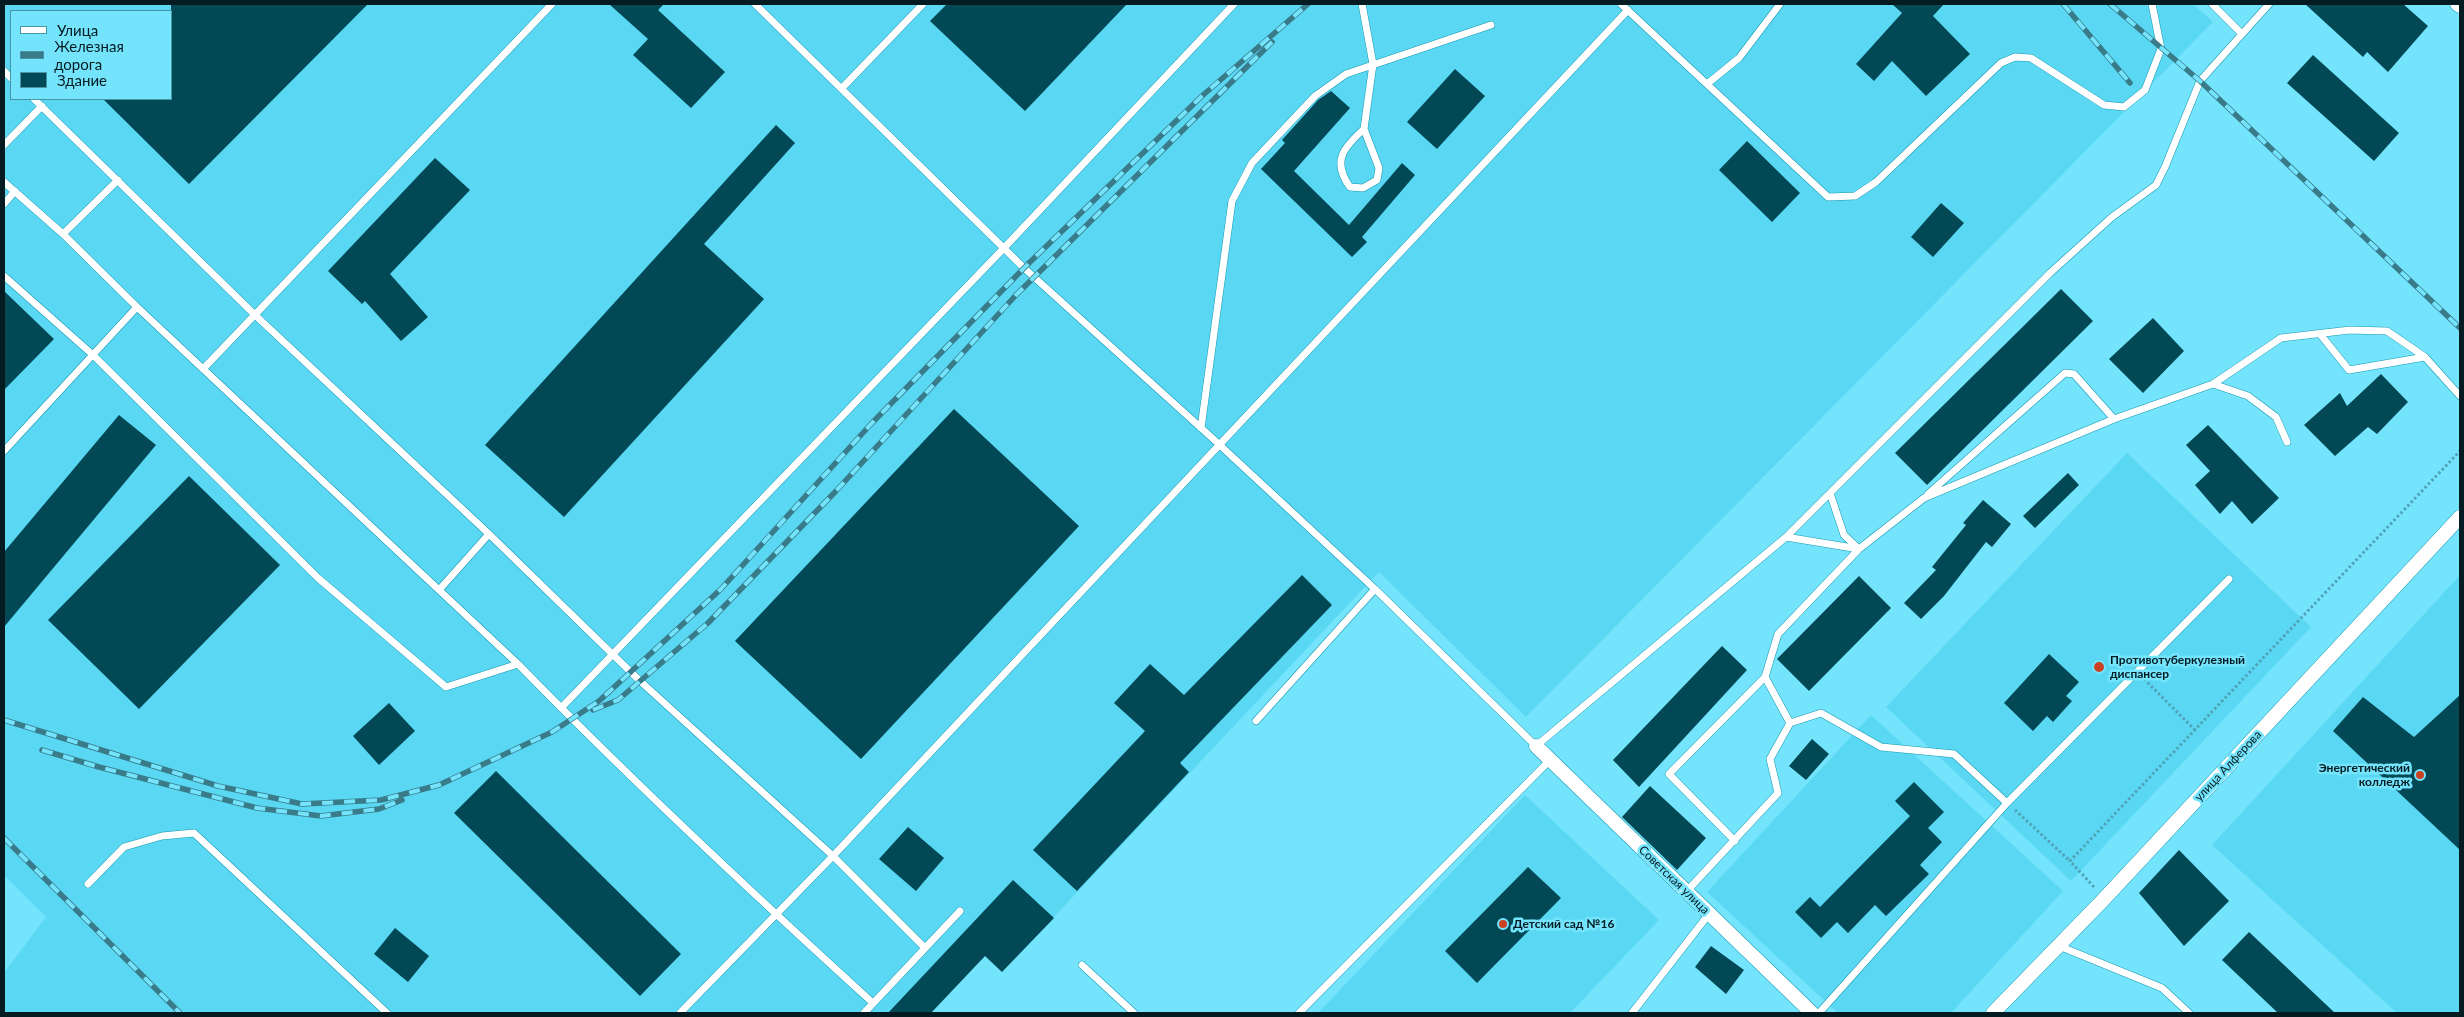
<!DOCTYPE html>
<meta charset="utf-8">
<style>
body{margin:0}
#map{position:relative;width:2464px;height:1017px;overflow:hidden;background:#74e4fd;font-family:Lato,sans-serif}
canvas{display:block}
.frame{position:absolute;inset:0;border:5px solid #041c21;pointer-events:none}
.legend{position:absolute;left:10px;top:10px;width:162px;height:90px;box-sizing:border-box;background:#74e4fd;border:1px solid #4794a5;margin:0;padding:6px 9px;list-style:none;font-size:15px;color:#041c21}
.legend li{display:flex;align-items:center;gap:10px;height:25px}
.legend b{width:25px;border:1px solid #4794a5}
</style>
<div id="map">
<canvas width="2464" height="1017"></canvas>
<div class="frame"></div>
<ul class="legend">
<li><b style="height:6px;background:#fff"></b>Улица</li>
<li><b style="height:6px;background:#397b89"></b>Железная дорога</li>
<li><b style="height:14px;background:#024855"></b>Здание</li>
</ul>
</div>
<script>
const g = document.querySelector('canvas').getContext('2d');
g.lineJoin = 'round';
function paint(path, color) { g.fillStyle = color; g.fill(path, 'evenodd'); }
function stroke(path, color, width, dash) { g.strokeStyle = color; g.lineWidth = width; g.lineCap = dash ? 'butt' : 'round'; g.setLineDash(dash || []); g.stroke(path); }
function write(font, color, halo, rows, align = 'center') {
  g.font = font + ' Lato,sans-serif'; g.lineWidth = 5; g.setLineDash([]); g.textBaseline = 'middle'; g.strokeStyle = halo; g.fillStyle = color; for (const [text, x, y, turn = 0] of rows) {
    g.save(); g.translate(x, y); g.rotate((+turn || 0) * Math.PI / 180); g.textAlign = isNaN(turn) ? turn : align; if (halo) g.strokeText(text, 0, 0); g.fillText(text, 0, 0); g.restore();
  }
}
const built = new Path2D(`
 M4,4H2193L2213,22L1526,717L1379,572L1002,972L985,956L931,1013H4V973L46,917L4,875ZM11,11H171V99H11Z
 M2127,453L2311,627L2071,881L1886,707Z
 M2460,575V1013H2397L2212,845Z
 M1871,715L2063,891L1951,1013H1838L1707,892Z
 M1525,795L1659,920L1570,1013H1318Z`);
const building = new Path2D(`
 M171,4H368L189,184L103,99H171Z
 M609,4H664L658,10L725,72L691,108L633,55L648,39Z
 M947,4H1127L1025,111L930,21Z
 M1892,4H1944L1933,16L1970,54L1926,96L1892,61L1874,81L1856,64L1902,13Z
 M2305,4H2403L2428,26L2388,72L2367,52L2363,57Z
 M2313,55L2399,133L2374,161L2287,83Z
 M1455,69L1485,96L1437,149L1407,122Z
 M1331,91L1350,108L1294,171L1349,225L1402,163L1415,175L1362,237L1367,242L1352,257L1261,169L1285,143L1282,140L1318,100Z
 M776,125L795,143L704,244L764,299L564,517L485,445Z
 M1747,141L1800,193L1772,222L1719,170Z
 M435,158L470,190L390,274L428,317L401,341L365,301L362,304L328,271Z
 M1941,203L1964,223L1933,257L1911,237Z
 M2061,289L2093,321L1927,485L1895,453Z
 M4,291L54,339L4,390Z
 M2153,318L2184,351L2143,393L2109,359Z
 M2381,374L2408,402L2377,434L2368,427L2335,456L2304,425L2340,393L2347,406Z
 M954,409L1079,526L861,759L735,641Z
 M119,415L156,445L4,627V552Z
 M2208,425L2279,498L2252,524L2232,501L2220,514L2195,485L2210,471L2186,445Z
 M2068,473L2079,485L2035,528L2023,516Z
 M189,476L280,565L139,709L48,620Z
 M1983,500L2011,524L1992,547L1986,542L1944,596L1921,619L1904,603L1936,570L1932,567L1966,525L1963,523Z
 M1302,575L1332,605L1180,763L1189,772L1077,891L1033,850L1145,731L1114,703L1150,664L1184,695Z
 M1859,576L1891,608L1809,691L1777,659Z
 M1722,646L1747,670L1639,787L1613,760Z
 M2049,654L2079,682L2066,696L2072,701L2053,722L2047,716L2033,731L2004,703Z
 M2460,695V850L2333,731L2363,697L2414,737Z
 M389,703L415,731L379,765L353,736Z
 M1812,739L1829,754L1806,780L1789,766Z
 M496,771L681,954L640,996L454,813Z
 M1914,782L1944,812L1928,828L1942,842L1920,865L1929,874L1886,916L1875,905L1848,933L1837,922L1821,938L1795,912L1810,897L1820,907L1910,816L1895,801Z
 M1650,786L1706,838L1677,870L1622,817Z
 M908,827L944,858L916,891L879,859Z
 M2179,850L2229,901L2184,946L2139,893Z
 M1528,867L1561,898L1477,983L1445,951Z
 M1013,880L1054,918L1002,972L985,956L931,1013H888Z
 M395,928L429,956L408,982L374,954Z
 M2249,932L2335,1013H2278L2222,960Z
 M1711,946L1744,970L1726,994L1695,967Z`);
const path = new Path2D(`
 M2144,679L2195,730
 M2015,810L2070,861
 M2094,887L2070,861L2460,451`);
const service = new Path2D(`
 M755,4L1024,268L1210,436L1375,589L1536,746L1786,537L2050,273L2112,217L2156,185L2165,167L2200,81L2269,4
 M1362,4L1373,64L1364,129L1379,168L1377,180L1363,188L1350,187C1331,161 1344,147 1364,129
 M1621,4L1828,197L1855,196L1876,182L2001,63L2015,57L2031,58L2104,105L2124,107L2145,90L2161,49L2152,4
 M2212,4L2242,34
 M4,71L11,78
 M1707,84L1739,58L1780,4
 M842,88L923,4
 M34,99L255,315L489,534L640,681L833,856L925,948
 M4,145L42,106
 M4,182L63,234L137,307L518,664C632,781 752,893 873,1003
 M4,204L15,191
 M63,234L118,180
 M4,276L93,355L318,578L446,687L518,664
 M2320,334L2349,370L2425,357
 M203,369L552,4
 M2213,384L2281,338L2350,330L2387,331L2425,357L2460,396
 M1201,428L1232,201L1252,163L1315,96L1346,74L1491,25
 M4,451L137,307
 M1928,494L2065,373L2074,374L2114,419
 M1786,537L1859,549L1924,498L2114,419L2213,384L2248,396L2276,417L2287,442
 M439,590L489,534
 M561,708L1004,248L1234,4
 M1256,721L1375,589
 M1790,723L1821,713L1881,747L1954,754L2007,803
 M1735,841L1669,774L1765,677L1778,634L1859,549L1844,535L1830,493
 M88,884L124,847L162,836L194,833L387,1013
 M1686,892L1778,793L1770,759L1790,723L1765,677
 M2059,946L2162,988L2189,1013
 M1082,965L1134,1013
 M680,1013L833,856L1628,10
 M864,1013L960,911
 M1299,1013L1550,760
 M1632,1013L1709,914
 M1819,1013L2007,803L2229,579`);
const minor = new Path2D(`
 M2457,4L2460,6
 M1536,746L1812,1013
 M1993,1013L2104,899L2460,517`);
const rail = new Path2D(`
 M2063,4L2130,83
 M2110,4L2200,81L2460,328
 M593,710L618,700L708,623L836,491L1016,295L1272,42
 M4,720L218,786L302,804L381,800L439,785L552,732L599,701L721,589L871,424L1029,263L1202,96L1308,4
 M42,750L99,767L257,808L321,816L379,809L402,800
 M4,838L180,1013`);
const markers = [
 [2099,667,6,"#cb4121"],
 [2420,775,5,"#cb4121"],
 [1503,924,5,"#cb4121"]
];
const poiNames = [
 ["Противотуберкулезный",2110,660],
 ["диспансер",2110,674],
 ["Энергетический",2410,768,"right"],
 ["колледж",2410,782,"right"],
 ["Детский сад №16",1513,924]
];
const streetNames = [
 ["улица Алферова",2228,766,-47],
 ["Советская улица",1674,880,44]
];
paint(built, '#5ad8f3');
paint(building, '#024855');
stroke(service, '#1499b1', 8);
stroke(minor, '#1499b1', 15);
stroke(path, '#50a3b6', 3, [2.5, 2.5]);
stroke(service, '#fff', 7);
stroke(minor, '#fff', 14);
stroke(rail, '#397b89', 5.5);
stroke(rail, '#74e4fd', 4, [11]);
for (const [x, y, r, color] of markers) { const dot = new Path2D(); dot.arc(x, y, r, 0, 2 * Math.PI); g.fillStyle = color; g.fill(dot); stroke(dot, '#74e4fd', 2); }
write('bold 12px', '#041c21', '#74e4fd', poiNames, 'left');
write('12px', '#041c21', '#74e4fd', streetNames);
</script>
